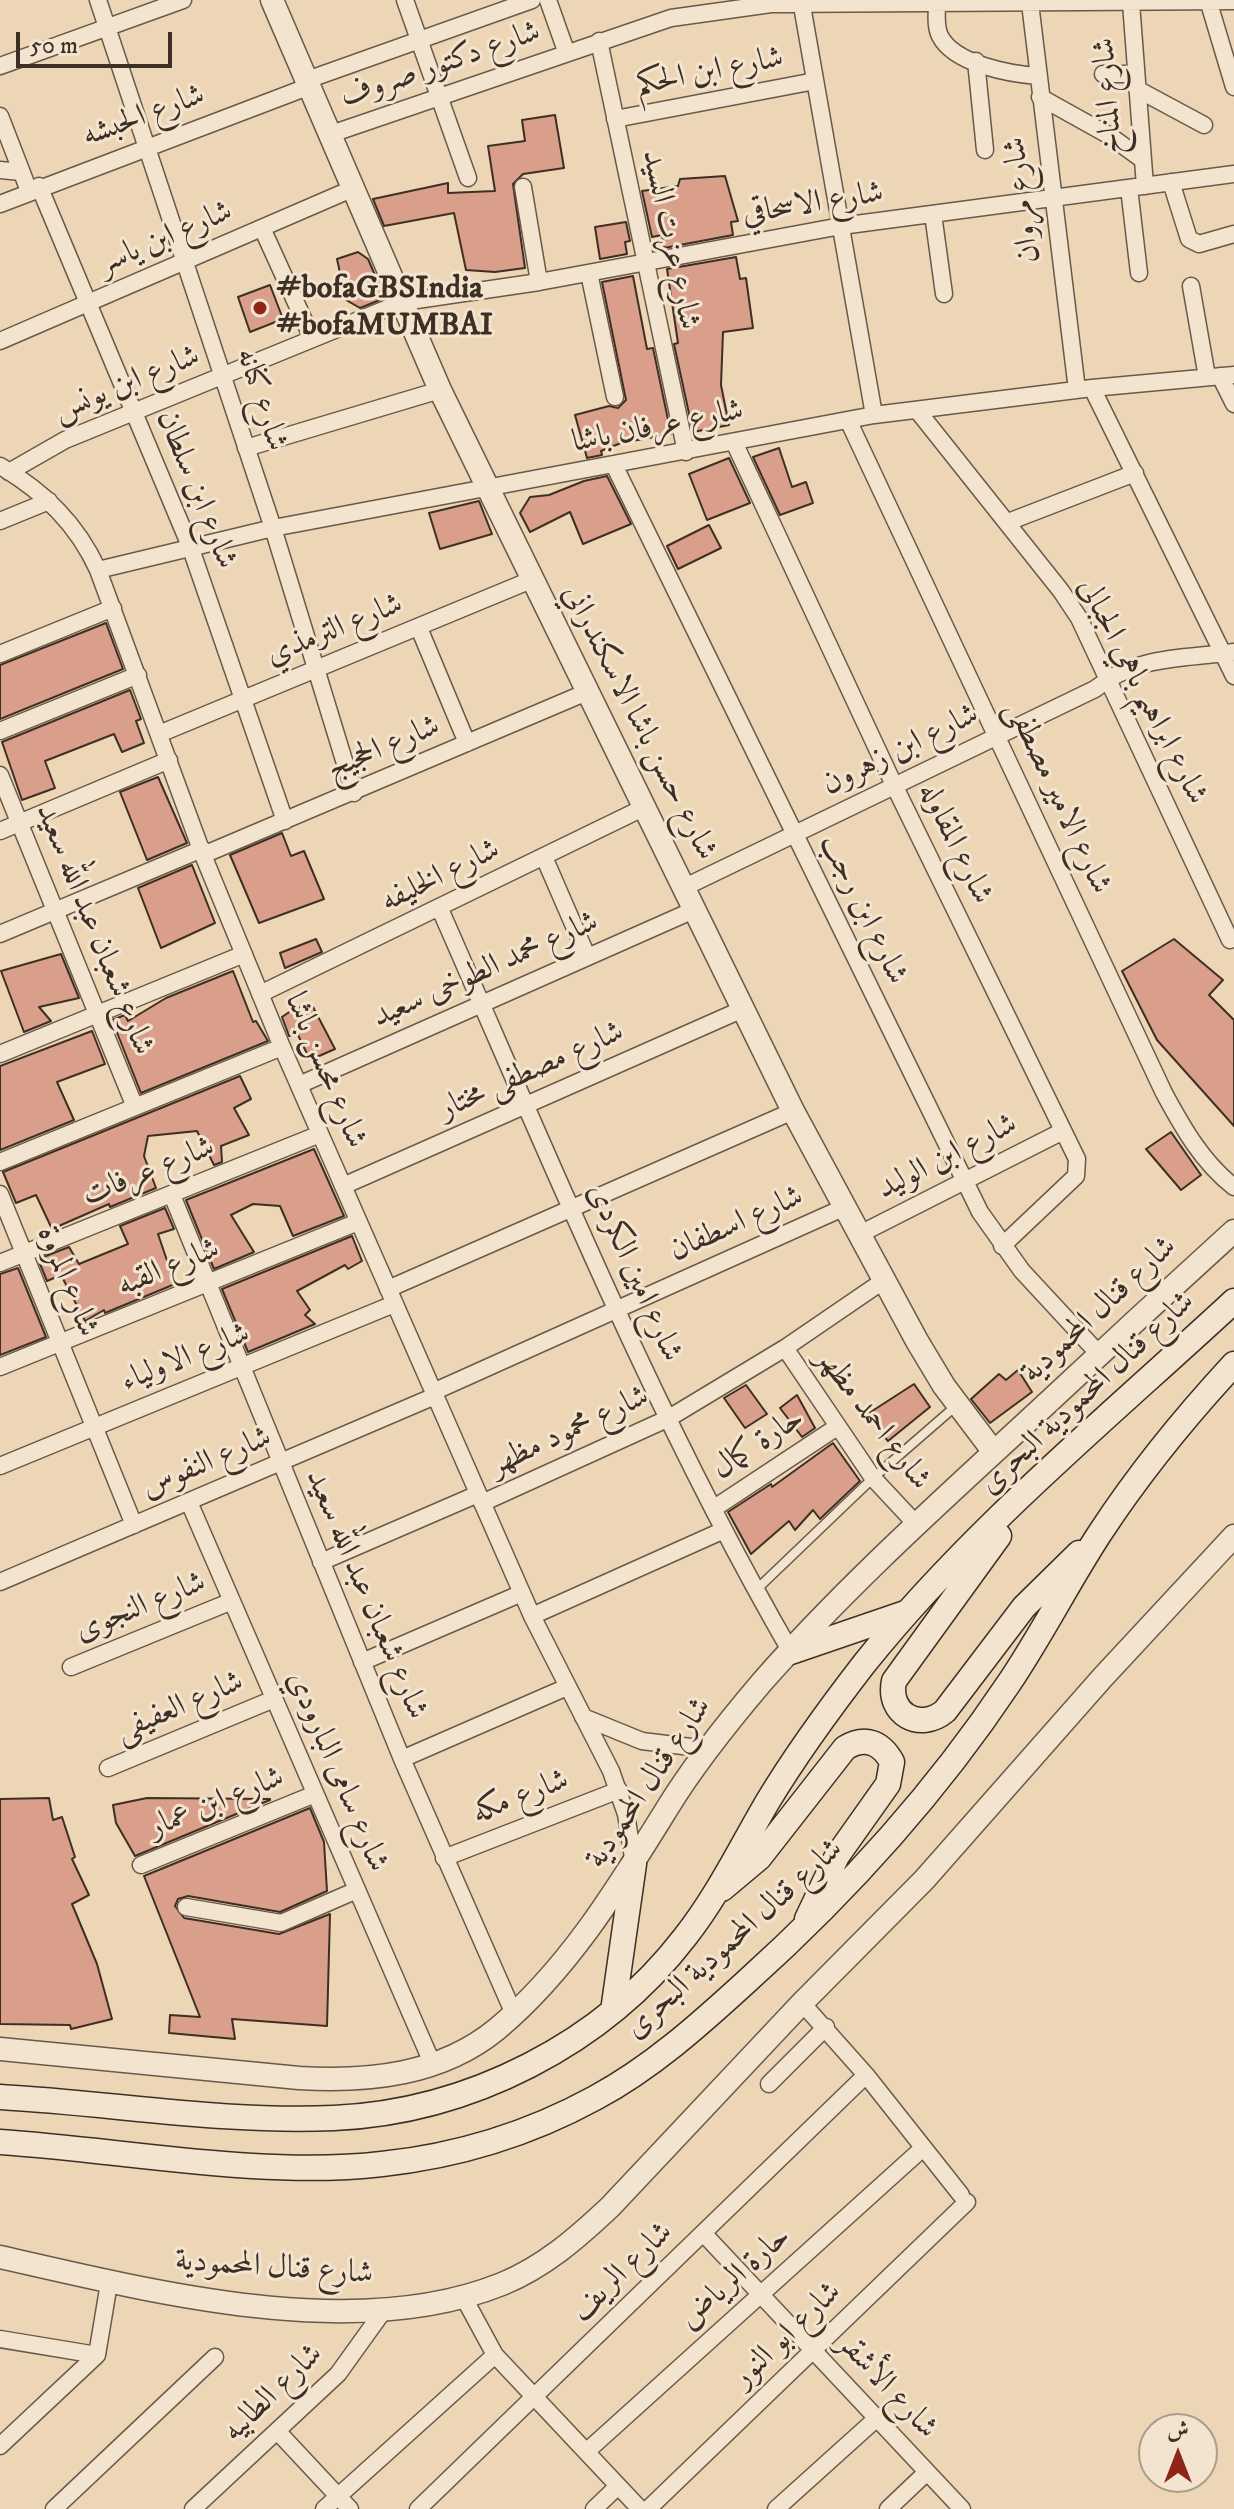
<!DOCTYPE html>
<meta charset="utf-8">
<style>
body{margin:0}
#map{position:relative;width:1234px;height:2509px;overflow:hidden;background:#ecd6b6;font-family:"IM FELL DW Pica",Amiri,serif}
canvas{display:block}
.north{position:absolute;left:1138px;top:2413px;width:80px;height:80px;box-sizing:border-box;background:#f3e4d0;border:2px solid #ab9c8c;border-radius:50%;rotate:0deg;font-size:22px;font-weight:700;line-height:32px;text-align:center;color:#3e2f25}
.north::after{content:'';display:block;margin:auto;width:28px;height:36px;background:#8f2418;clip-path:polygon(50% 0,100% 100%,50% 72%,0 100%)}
.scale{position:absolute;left:16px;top:32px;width:156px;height:36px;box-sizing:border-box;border:4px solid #3e2f25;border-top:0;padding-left:10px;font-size:24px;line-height:28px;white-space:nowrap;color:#3e2f25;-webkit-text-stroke:6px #f3e4d0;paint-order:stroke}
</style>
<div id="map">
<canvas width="1234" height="2509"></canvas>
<div class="north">ش</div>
<div class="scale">50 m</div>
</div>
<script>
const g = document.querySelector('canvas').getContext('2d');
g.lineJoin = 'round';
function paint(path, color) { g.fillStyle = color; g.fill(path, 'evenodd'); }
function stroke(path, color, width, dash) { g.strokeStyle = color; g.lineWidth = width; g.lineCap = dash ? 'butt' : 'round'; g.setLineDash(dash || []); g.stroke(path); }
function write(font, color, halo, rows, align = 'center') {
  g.font = font + ' "IM FELL DW Pica",Amiri,serif'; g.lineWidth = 6; g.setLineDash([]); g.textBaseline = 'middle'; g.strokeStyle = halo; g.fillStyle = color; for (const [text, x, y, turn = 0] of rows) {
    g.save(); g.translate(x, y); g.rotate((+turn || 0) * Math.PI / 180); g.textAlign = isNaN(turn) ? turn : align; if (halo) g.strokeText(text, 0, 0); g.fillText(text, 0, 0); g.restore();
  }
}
const building = new Path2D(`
 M555,115L564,168L523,174L513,184L525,268L495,272L466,270L454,213L384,226L373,199L448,183V193L495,191L488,146L525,141L522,120Z
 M725,176L738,221L731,222L733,235L664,248L662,235L652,237L642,191L678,186L680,179Z
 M626,222L630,241L625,242L627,254L600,259L595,227Z
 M358,252L368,259L385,298L360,308L346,300L337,259Z
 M736,257L740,279L746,278L753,328L723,332L721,385L729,425L693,432L674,344L678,343L667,269Z
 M633,276L647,349L653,348L671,434L621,443L601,451L602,455L587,458L575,415L609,406L618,408L626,400L602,282Z
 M270,285L283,319L250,332L238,297Z
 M779,448L792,487L806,482L813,503L780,515L753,457Z
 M729,458L750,503L707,520L689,474Z
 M607,476L631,524L583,544L570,512L530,532L520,513L530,497L549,495L584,481Z
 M479,501L492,534L440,549L429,513Z
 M709,525L721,548L678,569L667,546Z
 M106,623L123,669L0,719V665Z
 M130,690L141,719L136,721L144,743L122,752L114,734L45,761L55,788L22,800L2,742Z
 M158,777L187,843L147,860L120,792Z
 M282,833L291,856L304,851L324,899L259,923L230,855Z
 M192,865L215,923L161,948L138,888Z
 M316,939L322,952L285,968L280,953Z
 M1174,939L1223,980L1209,995L1234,1020V1126L1157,1040L1122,971Z
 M61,954L79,998L39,1007L51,1021L24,1032L1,971Z
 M233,971L253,1022L256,1021L268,1041L141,1093L112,1020L125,1015L128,1021L166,998Z
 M298,1006L303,1012L313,1007L335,1049L310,1060L297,1033L289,1036L282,1017Z
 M92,1031L105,1064L57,1082L74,1120L0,1150V1066Z
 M240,1076L251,1099L234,1108L249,1135L221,1146L222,1162L214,1165L197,1131L148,1136L144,1156L156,1188L110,1207L109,1204L52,1229L36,1195L16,1203L3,1172Z
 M1171,1132L1201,1175L1181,1190L1146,1149Z
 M314,1149L344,1216L293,1236L280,1206L253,1204L231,1215L254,1252L214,1269L186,1200Z
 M165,1208L174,1229L158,1234L175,1284L105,1313L104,1310L85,1321L61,1275L47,1281L38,1259L69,1247L79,1264L128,1244L120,1226Z
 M352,1236L362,1261L348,1269L345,1265L297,1291L310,1310L305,1315L315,1324L248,1352L222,1289Z
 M18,1268L46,1337L0,1355V1274Z
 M1018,1370L1032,1392L990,1423L971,1399L999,1374L1006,1380Z
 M914,1384L930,1407L888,1441L866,1415Z
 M746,1385L767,1414L745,1428L724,1398Z
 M797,1395L815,1428L802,1437L780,1408Z
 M833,1443L860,1481L820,1519L813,1510L795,1530L789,1521L751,1554L728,1512L771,1484L772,1487Z
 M49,1798L53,1820L62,1817L75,1857L72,1859L89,1895L72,1904L97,1964L112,2019L71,2029L70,2025L0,2024V1799Z
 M147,1798L270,1799V1800L135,1856L116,1823L113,1805Z
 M310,1808L324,1842L327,1891L280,1912L188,1896L178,1899L175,1906L184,1918L279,1934L330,1914L327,2026L232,2019L235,2039L169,2033L170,2015L200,2017L144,1876Z`);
const service = new Path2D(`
 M756,1590L873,1478L957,1405`);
const minor = new Path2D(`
 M98,0L273,528L354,793
 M405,0L468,178
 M548,0L566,51
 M801,0L874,415
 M1208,0L1234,87
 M1030,3L1077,390
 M1131,3L1145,186
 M937,4C937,13 935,26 940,36C954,64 1010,74 1038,76
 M599,41L686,452
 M976,61L985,150
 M0,66L183,0
 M1103,74H1136
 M307,80L532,0
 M1137,89L1204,125
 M1040,97L1110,136L1143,160
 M0,116L29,191
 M615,119L815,81
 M331,134L671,18L771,4L1234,1
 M0,170L21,172
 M1171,182L1189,239L1199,244L1234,234
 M39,186L190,546L285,821
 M523,187L539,282
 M1129,188L1139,273
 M0,204L310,86
 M933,214L944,294
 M262,228L312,338
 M589,273L615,397
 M1191,286L1207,377
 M0,341L354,188
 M1220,376L1234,404
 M1092,388L1234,676
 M917,410L1061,591L1079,618L1230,940
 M848,420L1164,1093C1183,1128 1202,1162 1234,1187
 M734,442L894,785L1077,1159L1076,1176L1002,1246
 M246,448L440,390
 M614,465L980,1212L1022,1271L1098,1353
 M0,466C44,492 77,524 98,570L203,855L282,1047L532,1616L611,1771L626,1814L634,1864
 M9,472L65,440L403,302L539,282L841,226L1234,174
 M0,521L49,501
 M1008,522L1135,473
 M98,570L273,528L874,415L1092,388L1234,375
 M419,628L467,743
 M0,654L113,608
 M0,731L138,675
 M159,734L531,580
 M0,775L135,1107
 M0,831L169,760
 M203,855L587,692
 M544,857L587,956
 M685,887L1095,689C1136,655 1184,659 1234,652
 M440,909C550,1159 654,1415 791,1652
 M0,934L202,849
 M260,994L645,807
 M0,1054L244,954
 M299,1085L696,909
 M0,1162L282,1047
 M343,1186L743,1009
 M0,1194L134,1525
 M172,1195L402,1759L514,2014
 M858,1235L1063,1131
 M0,1263L320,1134
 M388,1289L793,1111
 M785,1348L873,1478L916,1524
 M0,1367L358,1222
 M433,1392L845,1207
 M0,1466L394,1304
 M189,1502L433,2065
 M482,1503L669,1418L785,1348L883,1281
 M713,1509L837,1427
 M321,1562L478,1494
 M0,1582L435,1396
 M532,1616L724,1530
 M362,1662L522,1593
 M71,1667L232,1601
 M583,1717L642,1741L707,1749
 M402,1759L567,1687
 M108,1768L274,1699
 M444,1858L619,1790
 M141,1865L315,1794
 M186,1907L281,1923L357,1890
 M802,2003L866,2075L961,2195
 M769,2084L826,2027
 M704,2234L962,2509
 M464,2298L495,2355L640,2509
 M0,2339L97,2355
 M279,2433L350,2509
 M0,2446L97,2355L109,2283
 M586,2452L923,2148
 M54,2509L215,2357
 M193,2509L338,2374L384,2310
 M324,2509L495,2355
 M418,2509L866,2075
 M594,2509L618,2486
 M648,2509L967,2202
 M776,2509L877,2418
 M888,2509L927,2472`);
const tertiary = new Path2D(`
 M272,0L440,390L793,1111L917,1341L944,1386L993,1451
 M0,2049L299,2078C369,2082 441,2075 497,2029C569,1969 619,1886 668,1807C695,1763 728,1722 762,1682C848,1584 946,1497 1042,1408C1105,1349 1169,1290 1234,1231
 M0,2257C151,2291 353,2344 502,2284C544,2267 577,2238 610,2207L802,2003L924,1880L1103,1677L1234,1536`);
const secondary = new Path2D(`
 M999,1536L894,1681C887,1714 920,1732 945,1711L1024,1607L1079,1553
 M791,1652L905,1613
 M722,1889L759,1858L845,1748C865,1736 881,1742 892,1762L888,1784L837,1856L807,1919
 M613,2011L634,1864
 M0,2097C110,2103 224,2123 334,2118C469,2112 603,2044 685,1937C718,1895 741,1847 768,1801C797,1753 830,1708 864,1664C970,1531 1110,1416 1234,1301
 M0,2142C122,2150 261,2178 382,2164C457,2156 529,2134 595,2098C651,2068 699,2025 746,1982C845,1893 935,1794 1009,1683C1042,1634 1068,1582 1100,1533C1140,1472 1185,1417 1234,1364`);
const markers = [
 [260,308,8,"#8f2418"]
];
const streetNames = [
 ["شارع دكتور صروف",441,66,-19],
 ["شارع ابن الحكم",710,73,-11],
 ["شارع المناخ",1110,96,-94],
 ["شارع الحبشه",144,117,-20],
 ["شارع مروان",1024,200,-97],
 ["شارع الاسحاقي",813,205,-9],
 ["شارع ابن ياسر",166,239,-23],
 ["شارع عزت السيد",669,240,78],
 ["شارع ابن يونس",127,385,-22],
 ["شارع كنانه",260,400,72],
 ["شارع عرفان باشا",658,428,-11],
 ["شارع ابن سلطان",195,490,68],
 ["شارع الترمذي",335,631,-22],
 ["شارع ابراهيم باهي الجبالى",1141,692,63],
 ["شارع حسن باشا الاسكندراني",638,723,63],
 ["شارع الحجيج",384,749,-23],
 ["شارع ابن زهرون",901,751,-26],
 ["شارع الامير مصطفى",1057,798,65],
 ["شارع المقاوله",954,844,64],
 ["شارع الخليفه",441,877,-26],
 ["شارع ابن رجب",862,910,64],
 ["شارع شعبان عبد الله سعيد",93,930,68],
 ["شارع محمد الطوخى سعيد",486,971,-24],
 ["شارع محسن باشا",324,1071,67],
 ["شارع مصطفى مختار",532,1072,-24],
 ["شارع ابن الوليد",948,1158,-27],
 ["شارع عرفات",149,1173,-22],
 ["شارع اسطفان",737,1225,-24],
 ["شارع القبه",169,1269,-22],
 ["شارع امين الكردى",633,1273,66],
 ["شارع المروة",66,1282,68],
 ["شارع قنال المحمودية",1100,1311,-43],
 ["شارع الاولياء",186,1359,-22],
 ["شارع قنال المحمودية البحرى",1088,1394,-43],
 ["شارع احمد مظهر",872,1420,53],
 ["شارع محمود مظهر",570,1432,-25],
 ["حارة كمال",759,1445,-34],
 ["شارع النفوس",207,1464,-23],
 ["شارع شعبان عبد الله سعيد",365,1595,67],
 ["شارع النجوى",141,1608,-22],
 ["شارع العفيفى",180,1708,-23],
 ["شارع سامى البارودي",336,1772,67],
 ["شارع قنال المحمودية",650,1784,-56],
 ["شارع مكه",521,1798,-21],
 ["شارع ابن عمار",217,1804,-22],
 ["شارع قنال المحمودية البحرى",735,1940,-42],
 ["شارع قنال المحمودية",274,2269,4],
 ["شارع الريف",623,2273,-44],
 ["حارة الرياض",736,2279,-42],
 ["شارع ابو النور",788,2336,-44],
 ["شارع الأشقر",886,2387,47],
 ["شارع الطابيه",274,2394,-44]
];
const poiNames = [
 ["#bofaGBSIndia",276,290],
 ["#bofaMUMBAI",276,327]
];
paint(building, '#d99f8a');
stroke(building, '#3e2f25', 2);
stroke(service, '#6a5949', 11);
stroke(minor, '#6a5949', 19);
stroke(tertiary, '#6a5949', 25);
stroke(secondary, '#3e2f25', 27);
stroke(service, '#f3e4d0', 8);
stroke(minor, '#f3e4d0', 16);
stroke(tertiary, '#f3e4d0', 22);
stroke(secondary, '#f3e4d0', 24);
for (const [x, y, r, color] of markers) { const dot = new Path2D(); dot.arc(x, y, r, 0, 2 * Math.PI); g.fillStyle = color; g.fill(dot); stroke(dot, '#f3e4d0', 3); }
write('32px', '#3e2f25', '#f3e4d0', streetNames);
write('bold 32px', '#3e2f25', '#f3e4d0', poiNames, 'left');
</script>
